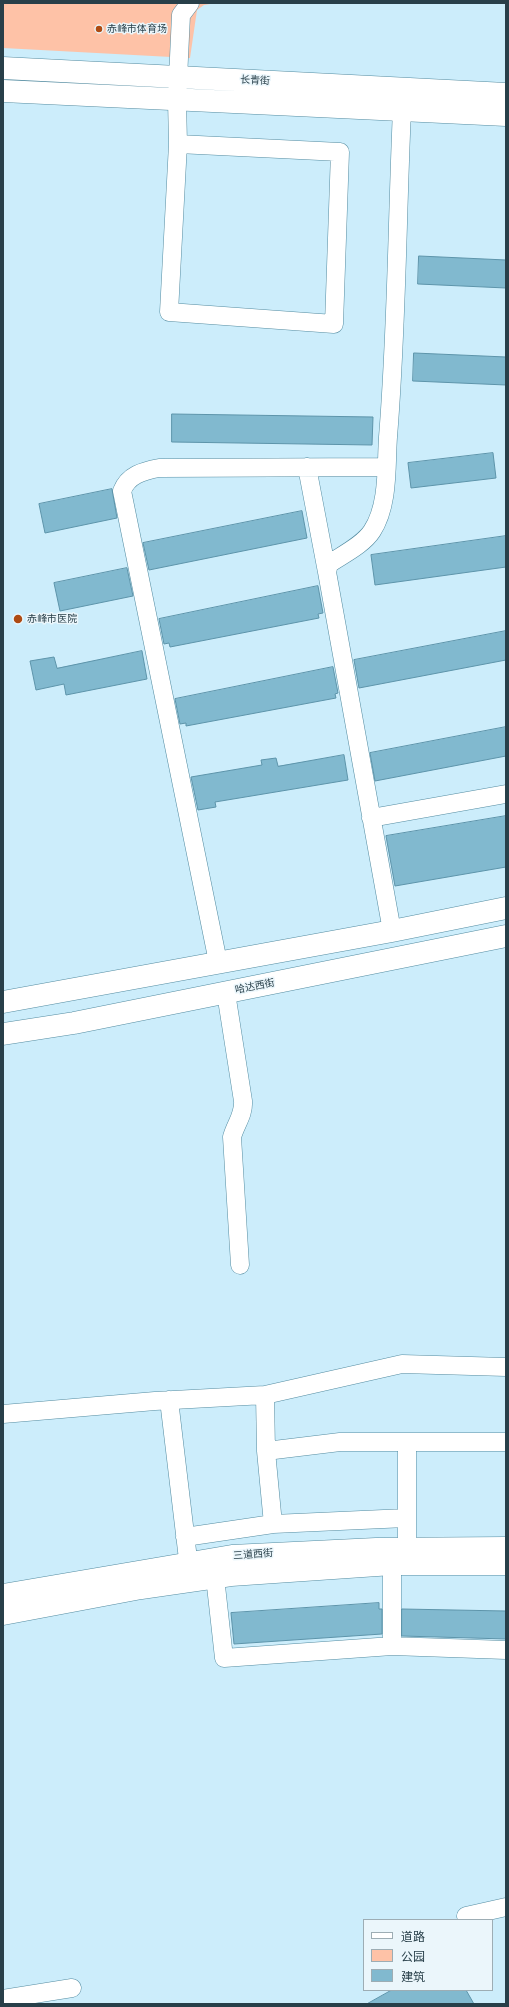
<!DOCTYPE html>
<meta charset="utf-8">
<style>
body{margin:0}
#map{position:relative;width:509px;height:2007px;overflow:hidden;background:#ccedfb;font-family:Roboto,"Noto Sans SC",sans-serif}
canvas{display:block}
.frame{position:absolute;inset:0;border:4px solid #283f49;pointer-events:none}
.legend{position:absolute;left:363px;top:1919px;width:130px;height:72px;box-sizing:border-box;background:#ebf6fb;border:1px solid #9dadb4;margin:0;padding:5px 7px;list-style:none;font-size:12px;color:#283f49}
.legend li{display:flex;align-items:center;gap:8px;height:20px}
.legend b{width:20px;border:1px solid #9dadb4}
</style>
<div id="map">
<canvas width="509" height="2007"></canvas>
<div class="frame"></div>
<ul class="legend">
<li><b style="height:5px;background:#fff"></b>道路</li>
<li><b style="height:11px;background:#fec2a7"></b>公园</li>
<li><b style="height:11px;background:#81b9cf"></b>建筑</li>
</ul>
</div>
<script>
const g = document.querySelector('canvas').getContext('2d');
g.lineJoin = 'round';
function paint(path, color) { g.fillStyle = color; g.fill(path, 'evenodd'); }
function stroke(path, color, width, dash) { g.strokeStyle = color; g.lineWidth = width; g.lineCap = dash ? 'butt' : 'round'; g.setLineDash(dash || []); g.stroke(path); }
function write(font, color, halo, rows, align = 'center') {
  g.font = font + ' Roboto,"Noto Sans SC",sans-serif'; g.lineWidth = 3; g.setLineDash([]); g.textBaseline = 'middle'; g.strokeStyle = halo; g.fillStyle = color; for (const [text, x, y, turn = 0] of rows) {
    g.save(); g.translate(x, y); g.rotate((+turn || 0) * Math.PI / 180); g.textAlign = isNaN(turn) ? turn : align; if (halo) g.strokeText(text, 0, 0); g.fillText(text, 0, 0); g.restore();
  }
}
const green = new Path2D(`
 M3,3H216L204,5L197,10L190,58L3,48Z`);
const building = new Path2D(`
 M419,256L506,260V288L418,284Z
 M414,353L506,357V385L413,381Z
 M172,414L373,417L372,445L172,442Z
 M493,453L496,478L411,488L408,463Z
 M112,489L117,518L45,533L39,504Z
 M302,511L307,538L149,570L143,543Z
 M506,536V567L375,585L371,555Z
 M127,568L133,596L60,611L54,583Z
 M318,586L323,613L318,614L319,618L170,647L169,643L164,644L159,619Z
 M506,631V660L359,688L354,660Z
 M142,651L147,679L66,695L64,684L36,690L30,661L54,657L57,668Z
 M333,667L338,693L335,694L336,698L186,726V723L180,724L175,699Z
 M506,727V756L375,781L370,753Z
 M344,755L348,780L215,802L216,807L198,810L191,777L262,765L261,760L276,758L278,766Z
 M506,816V867L395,886L386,836Z
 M379,1603V1609H382V1634L234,1644L231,1613Z
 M402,1609L506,1611V1639L402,1636Z
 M392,1990H466L474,2004H367Z`);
const minor = new Path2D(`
 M178,144L340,152L334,324L169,312L178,144L177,100L181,15L190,3
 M307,467L327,572
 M371,818L506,794
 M392,931L327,572L329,564C342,555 363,545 372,531C389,505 386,466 388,437C397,328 397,219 402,110
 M218,962L122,491C128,475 143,471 159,468L386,467
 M226,993L243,1101C244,1115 236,1123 232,1137L240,1265
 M265,1395L266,1451L273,1524
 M169,1400L190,1576
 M3,1414L155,1401L265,1395L402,1364L506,1367
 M407,1442V1549
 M266,1451L340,1442H506
 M185,1537L273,1524L406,1518
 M392,1564V1646
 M215,1577L224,1658L392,1646L506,1650
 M466,1916L506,1907
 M3,1999L72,1988`);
const major = new Path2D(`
 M3,68L506,94
 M3,91L506,115
 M3,1002L392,931L506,908
 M3,1034L74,1023L506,936
 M3,1595L232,1556L376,1549L506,1548
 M3,1614L141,1588L231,1575L392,1564H506`);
const markers = [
 [99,29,4,"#ae4b13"],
 [18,619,5,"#ae4b13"]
];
const poiNames = [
 ["赤峰市体育场",107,29],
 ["赤峰市医院",27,619]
];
const streetNames = [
 ["长青街",255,81,3],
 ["哈达西街",255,987,-11],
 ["三道西街",253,1555,-4]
];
paint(green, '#fec2a7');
paint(building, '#81b9cf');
stroke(building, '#5d94aa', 1);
stroke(minor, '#548ca1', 19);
stroke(major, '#548ca1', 23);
stroke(minor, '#fff', 18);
stroke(major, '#fff', 22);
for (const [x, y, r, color] of markers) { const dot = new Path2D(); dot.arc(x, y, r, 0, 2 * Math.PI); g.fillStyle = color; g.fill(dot); stroke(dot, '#ebf6fb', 1.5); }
write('10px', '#283f49', '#ebf6fb', poiNames, 'left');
write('10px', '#283f49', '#ebf6fb', streetNames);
</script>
